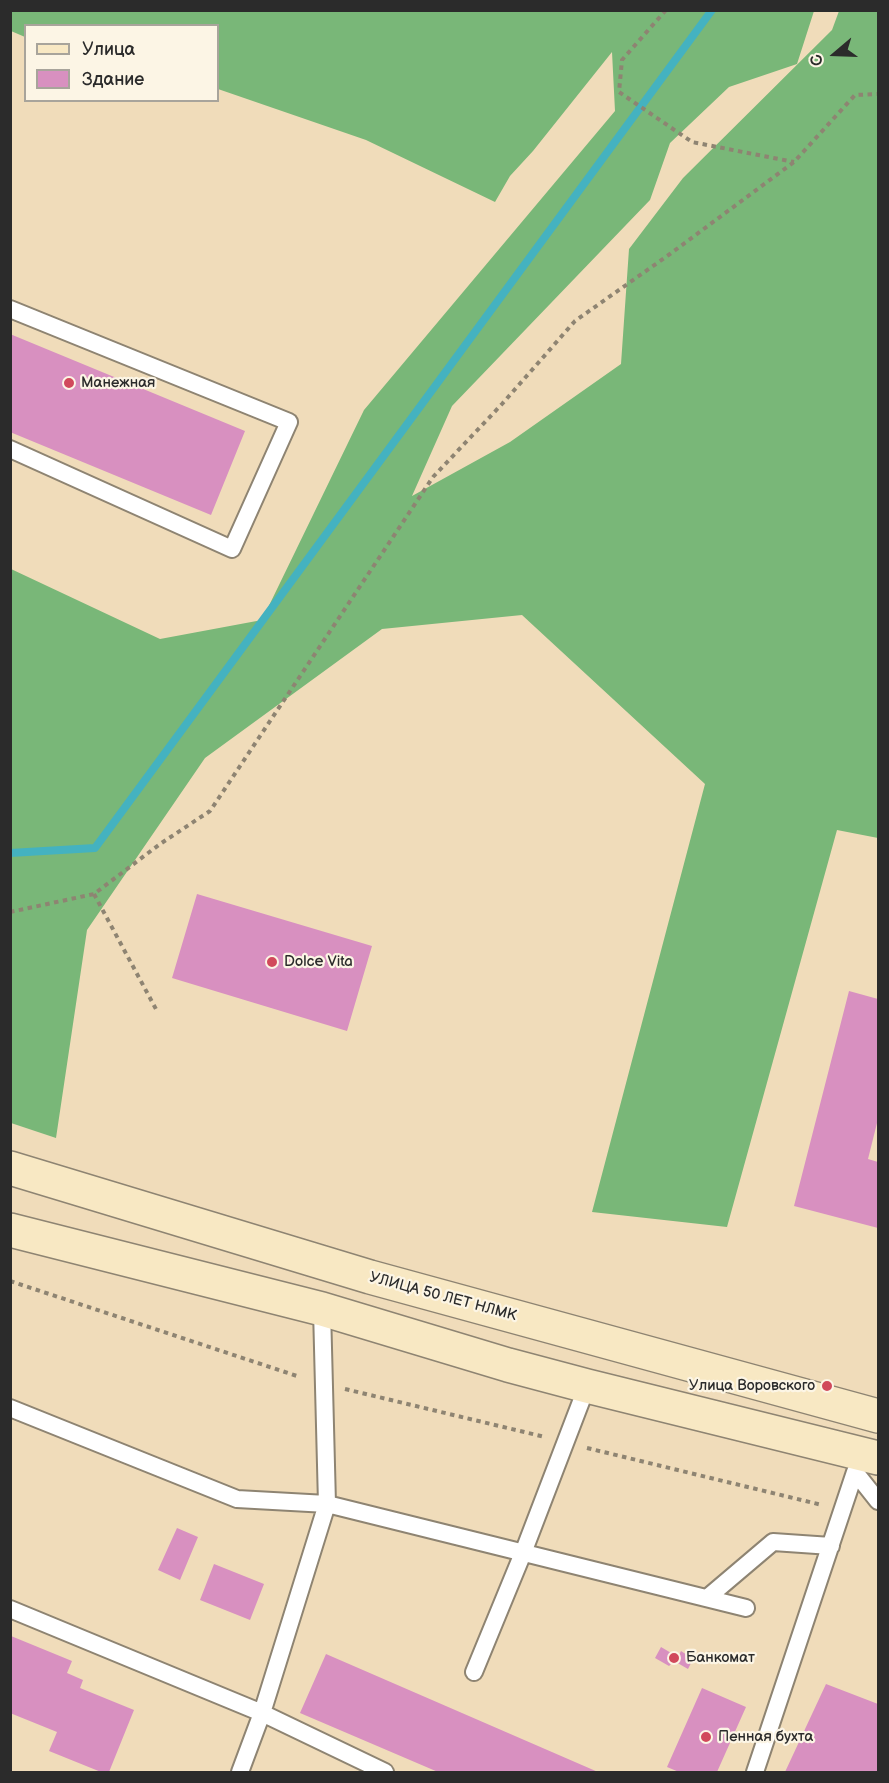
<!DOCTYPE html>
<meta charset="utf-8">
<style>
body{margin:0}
#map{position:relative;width:889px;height:1783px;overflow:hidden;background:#f0dcba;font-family:"Balsamiq Sans",sans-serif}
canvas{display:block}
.frame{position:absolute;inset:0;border:12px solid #2b2b2b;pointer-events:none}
.legend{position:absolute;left:24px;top:24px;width:195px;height:78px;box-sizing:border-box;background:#fcf5e5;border:2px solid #a8a49b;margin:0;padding:8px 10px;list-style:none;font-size:18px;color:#2b2b2b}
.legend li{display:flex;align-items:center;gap:12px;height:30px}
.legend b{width:30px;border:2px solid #a8a49b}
.north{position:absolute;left:805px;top:24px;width:60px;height:60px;-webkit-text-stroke:4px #fcf5e5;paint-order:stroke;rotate:251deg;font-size:16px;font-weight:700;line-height:24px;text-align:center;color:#2b2b2b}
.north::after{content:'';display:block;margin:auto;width:21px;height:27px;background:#2b2b2b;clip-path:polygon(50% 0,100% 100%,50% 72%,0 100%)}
</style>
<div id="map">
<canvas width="889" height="1783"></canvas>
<div class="frame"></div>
<ul class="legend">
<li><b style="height:8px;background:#f8e8c3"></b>Улица</li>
<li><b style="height:16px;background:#d890c0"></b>Здание</li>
</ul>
<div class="north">С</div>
</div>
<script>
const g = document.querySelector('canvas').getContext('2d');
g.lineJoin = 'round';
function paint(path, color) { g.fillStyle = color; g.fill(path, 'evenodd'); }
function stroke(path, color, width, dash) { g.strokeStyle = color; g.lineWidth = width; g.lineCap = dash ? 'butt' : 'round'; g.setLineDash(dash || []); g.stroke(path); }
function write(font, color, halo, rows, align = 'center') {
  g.font = font + ' "Balsamiq Sans",sans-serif'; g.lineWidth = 4.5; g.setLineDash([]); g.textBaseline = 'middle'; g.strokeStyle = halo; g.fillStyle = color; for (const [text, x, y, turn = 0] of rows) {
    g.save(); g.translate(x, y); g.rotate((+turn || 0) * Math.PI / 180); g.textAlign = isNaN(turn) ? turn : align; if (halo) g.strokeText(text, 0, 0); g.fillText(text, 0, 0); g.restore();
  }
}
const forest = new Path2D(`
 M11,10L814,11L797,64L729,87L670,143L650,200L452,406L412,496L510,442L621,364L629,249L683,178L832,30L839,11H878V838L837,830L727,1227L592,1212L705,784L522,615L382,629L205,758L87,930L56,1138L11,1123V569L160,639L262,620L364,410L615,111L612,52L533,151L510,176L495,202L366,140L218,89V26H26L25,37L11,31Z`);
const stream = new Path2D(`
 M10,853L95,848L712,10`);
const building = new Path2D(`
 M10,334L245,431L211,515L10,432Z
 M197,894L372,946L347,1031L172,978Z
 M849,991L878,999V1119L868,1159L878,1162V1228L794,1206Z
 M177,1528L198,1537L180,1580L158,1570Z
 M214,1564L264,1584L250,1620L200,1600Z
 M11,1636L72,1661L67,1673L83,1680L80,1688L134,1710L109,1772H101L49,1751L57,1732L10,1713Z
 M661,1647L678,1657L681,1651L693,1659L688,1669L674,1661L669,1666L655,1658Z
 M326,1654L598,1772H438L300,1713Z
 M826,1684L878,1704V1772H785Z
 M702,1688L746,1707L717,1772H679L667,1767Z`);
const path = new Path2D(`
 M666,10L622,60L619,92L692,142L794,162
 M94,894L157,1011
 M10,912L94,894L160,844L210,811L433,477L502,404L575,321L670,254L794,162L855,95L878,94
 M10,1281L300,1377
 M345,1389L545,1437
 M587,1448L822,1505`);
const service = new Path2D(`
 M10,309L289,422L232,549L10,449
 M10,1408L237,1499L327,1504L746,1608
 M859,1464L855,1472L878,1501
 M707,1598L773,1542L831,1546
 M10,1609L262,1713L327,1504L322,1309
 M474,1672L523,1553L587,1386
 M240,1772L262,1713L385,1772
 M755,1772L855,1472`);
const secondary = new Path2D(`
 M10,1168L370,1277L878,1416
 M10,1230L322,1309L508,1365L587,1386L878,1458`);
const markers = [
 [69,383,6,"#d1495b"],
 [272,962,6,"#d1495b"],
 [827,1386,6,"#d1495b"],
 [674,1658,6,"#d1495b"],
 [706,1737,6,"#d1495b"]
];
const poiNames = [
 ["Манежная",81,383],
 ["Dolce Vita",284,962],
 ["Улица Воровского",815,1386,"right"],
 ["Банкомат",686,1658],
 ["Пенная бухта",718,1737]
];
const streetNames = [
 ["УЛИЦА 50 ЛЕТ НЛМК",443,1297,15]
];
paint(forest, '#79b778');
stroke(stream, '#44b2c0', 8);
paint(building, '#d890c0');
stroke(service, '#8e8472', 20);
stroke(secondary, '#8e8472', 36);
stroke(path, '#8e8472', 4, [4.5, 4.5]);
stroke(service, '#fff', 16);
stroke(secondary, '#f8e8c3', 33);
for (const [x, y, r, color] of markers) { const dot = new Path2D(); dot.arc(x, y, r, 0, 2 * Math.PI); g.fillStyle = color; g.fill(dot); stroke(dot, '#fcf5e5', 2); }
write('15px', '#2b2b2b', '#fcf5e5', poiNames, 'left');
write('15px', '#2b2b2b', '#fcf5e5', streetNames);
</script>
